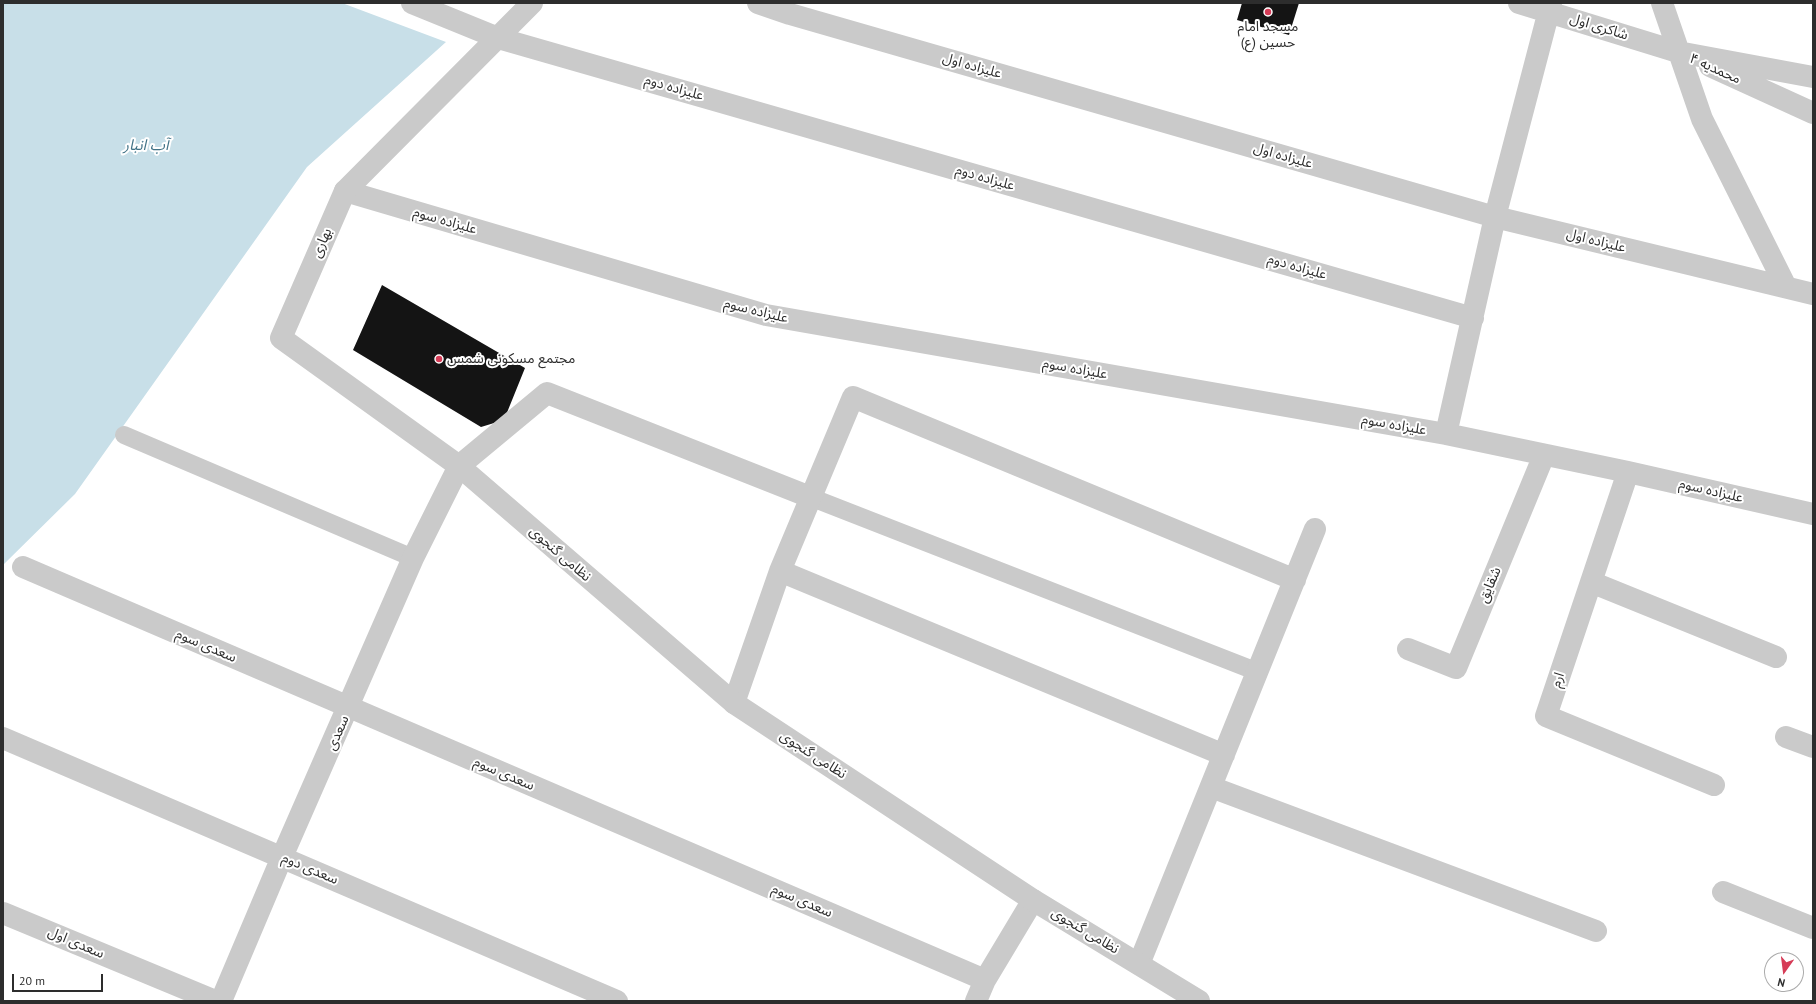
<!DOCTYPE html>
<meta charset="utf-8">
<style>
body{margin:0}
#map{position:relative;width:1816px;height:1004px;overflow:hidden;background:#fff;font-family:"PT Sans",sans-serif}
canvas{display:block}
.frame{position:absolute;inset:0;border:4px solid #2d2d2d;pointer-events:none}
.north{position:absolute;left:1764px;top:952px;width:40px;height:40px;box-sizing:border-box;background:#fff;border:1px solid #ababab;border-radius:50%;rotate:194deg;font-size:11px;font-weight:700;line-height:16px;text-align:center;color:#2d2d2d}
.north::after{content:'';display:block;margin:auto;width:14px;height:18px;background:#d63c57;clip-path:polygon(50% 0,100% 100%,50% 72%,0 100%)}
.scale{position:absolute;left:12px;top:974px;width:91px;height:18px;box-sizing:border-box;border:2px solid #2d2d2d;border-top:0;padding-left:5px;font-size:12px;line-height:14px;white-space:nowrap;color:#2d2d2d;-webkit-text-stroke:3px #fff;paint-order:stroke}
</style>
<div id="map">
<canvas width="1816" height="1004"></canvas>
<div class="frame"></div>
<div class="north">N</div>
<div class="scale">20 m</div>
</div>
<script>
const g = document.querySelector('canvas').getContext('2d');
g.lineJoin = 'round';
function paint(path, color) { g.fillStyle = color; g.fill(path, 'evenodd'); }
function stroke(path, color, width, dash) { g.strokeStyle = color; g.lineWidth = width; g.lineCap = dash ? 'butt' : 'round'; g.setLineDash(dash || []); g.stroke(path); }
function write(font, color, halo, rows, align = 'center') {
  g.font = font + ' "PT Sans","Noto Sans Arabic",sans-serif'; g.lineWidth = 4; g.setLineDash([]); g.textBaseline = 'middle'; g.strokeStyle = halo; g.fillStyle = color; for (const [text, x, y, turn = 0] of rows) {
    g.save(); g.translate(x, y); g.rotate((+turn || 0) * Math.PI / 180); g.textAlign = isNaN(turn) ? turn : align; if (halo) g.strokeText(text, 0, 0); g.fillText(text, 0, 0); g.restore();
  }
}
const water = new Path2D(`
 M3,3H342L446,42L307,167L75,494L3,565Z`);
const building = new Path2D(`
 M1242,3H1299L1289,35L1237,20Z
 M382,285L525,368L504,420L481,427L353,350Z`);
const service = new Path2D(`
 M124,435L413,558
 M810,497L1258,672`);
const minor = new Path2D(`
 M412,3L498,38L1473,318
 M758,3L790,14L1495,217L1813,294
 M1519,3L1678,52L1813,77
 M1662,3L1702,119L1786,287
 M1710,66L1813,113
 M345,191L766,315L1446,434L1628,472L1813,514
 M1446,434L1495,217L1551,3
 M1628,472L1546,716L1714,785
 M23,567L985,980
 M780,571L1224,755
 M1591,582L1776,657
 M1408,649L1456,668L1544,455
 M734,703L780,571L853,397L1295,580
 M1786,737L1813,747
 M3,738L617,1001
 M1211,787L1596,931
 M1723,892L1813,928
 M3,913L215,1001
 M1139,964L1315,529
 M221,1001L282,857L413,558L459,466L547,393L810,497
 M976,1001L985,980L1033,900`);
const tertiary = new Path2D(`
 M532,3L345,191L281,338L459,466L734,703L1033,900L1199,1001`);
const markers = [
 [1268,12,4,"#d63c57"],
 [439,359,4,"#d63c57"]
];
const poiNames = [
 ["مسجد امام",1268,27],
 ["حسین (ع)",1268,43],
 ["مجتمع مسکونی شمس",447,359,"left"]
];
const streetNames = [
 ["شاکری اول",1599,27,17],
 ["علیزاده اول",972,66,16],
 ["محمدیه ۴",1715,69,24],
 ["علیزاده دوم",674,88,16],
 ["علیزاده اول",1283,156,16],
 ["علیزاده دوم",985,178,16],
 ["علیزاده سوم",445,221,16],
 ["علیزاده اول",1596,241,14],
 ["بهاری",322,243,-67],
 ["علیزاده دوم",1297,267,16],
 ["علیزاده سوم",756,311,14],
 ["علیزاده سوم",1075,369,10],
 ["علیزاده سوم",1394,425,10],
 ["علیزاده سوم",1711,491,13],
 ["نظامی گنجوی",560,554,41],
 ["شقایق",1490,585,-67],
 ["سعدی سوم",206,646,23],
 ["ارم",1558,680,-71],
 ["سعدی",338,733,-66],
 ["نظامی گنجوی",813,755,33],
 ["سعدی سوم",504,774,23],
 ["سعدی دوم",310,869,23],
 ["سعدی سوم",802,901,23],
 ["نظامی گنجوی",1085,931,31],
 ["سعدی اول",76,943,23]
];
const waterNames = [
 ["آب انبار",146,146]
];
paint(water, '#c8dfe8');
paint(building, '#141414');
stroke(service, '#cacaca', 18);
stroke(minor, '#cacaca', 22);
stroke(tertiary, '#cacaca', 22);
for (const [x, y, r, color] of markers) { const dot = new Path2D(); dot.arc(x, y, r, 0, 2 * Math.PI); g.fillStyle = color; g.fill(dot); stroke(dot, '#fff', 1.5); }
write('14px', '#2d2d2d', '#fff', poiNames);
write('14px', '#2d2d2d', '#fff', streetNames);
write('italic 15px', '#427387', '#fff', waterNames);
</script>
